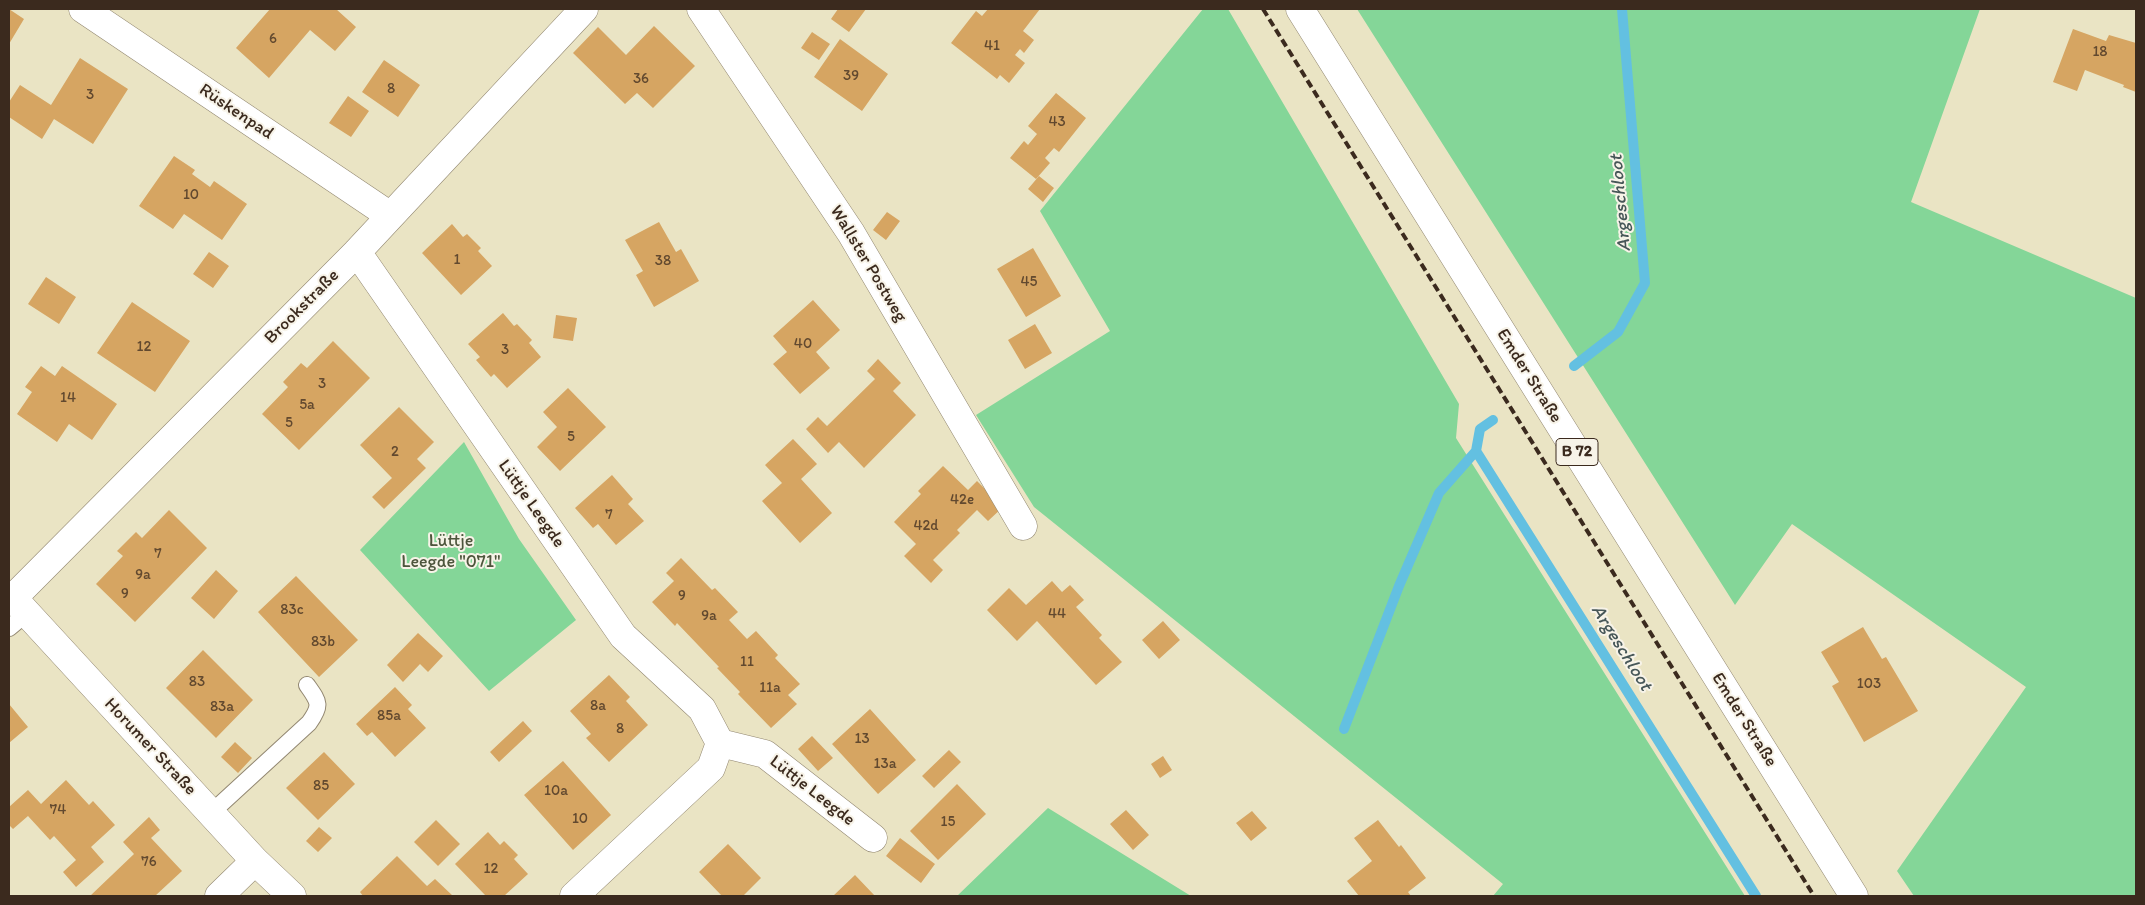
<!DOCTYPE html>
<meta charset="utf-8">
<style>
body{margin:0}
#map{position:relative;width:2145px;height:905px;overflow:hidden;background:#eae4c4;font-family:Itim,sans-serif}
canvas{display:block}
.frame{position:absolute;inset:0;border:10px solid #3b2a1e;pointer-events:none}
</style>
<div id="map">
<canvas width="2145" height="905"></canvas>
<div class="frame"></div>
</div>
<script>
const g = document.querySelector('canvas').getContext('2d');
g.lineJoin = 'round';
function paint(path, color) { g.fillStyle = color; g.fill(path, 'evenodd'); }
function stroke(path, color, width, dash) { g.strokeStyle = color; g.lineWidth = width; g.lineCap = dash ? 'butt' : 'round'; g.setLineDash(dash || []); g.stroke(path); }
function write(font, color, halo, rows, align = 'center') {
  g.font = font + ' Itim,sans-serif'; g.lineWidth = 4; g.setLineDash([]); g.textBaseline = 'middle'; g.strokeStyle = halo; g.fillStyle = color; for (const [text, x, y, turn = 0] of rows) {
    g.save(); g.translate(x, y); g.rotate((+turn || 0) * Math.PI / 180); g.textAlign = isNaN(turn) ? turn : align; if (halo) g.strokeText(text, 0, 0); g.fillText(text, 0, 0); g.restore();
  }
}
const green = new Path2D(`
 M1203,9H1228L1459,404L1456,438L1745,896H1493L1503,884L1034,507L976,415L1110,331L1040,211Z
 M1357,9H1980L1911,202L2136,298V896H1914L1897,871L2026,687L1792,524L1735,605Z
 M464,442L519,539L576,620L489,691L360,550Z
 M1048,808L1191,896H957Z`);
const stream = new Path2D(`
 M1574,366L1618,332L1645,283L1622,9
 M1493,420L1480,429L1476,451L1756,896
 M1344,729L1399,586L1439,493L1476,451`);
const building = new Path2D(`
 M9,9L24,19L9,44Z
 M270,9H336L356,27L335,51L310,30L269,78L236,48Z
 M838,9H866L849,32L831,19Z
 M988,9H1040L1023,31L1034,40L1024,53L1020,49L1015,55L1025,63L1009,83L1000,75L997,79L951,43L976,11L982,16Z
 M654,26L695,66L653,108L637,93L625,104L573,53L598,27L626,55Z
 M2073,29L2106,41L2109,35L2136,43V92L2123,87L2124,85L2085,70L2077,91L2053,82Z
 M812,32L830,44L819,60L801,48Z
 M840,39L888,74L862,111L814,77Z
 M80,58L128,89L93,144L54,119L42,139L9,117V102L20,85L51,105Z
 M384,60L420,85L398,117L362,92Z
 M1056,93L1086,118L1059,152L1054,148L1045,158L1050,163L1036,179L1010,158L1024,141L1028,145L1037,134L1028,126Z
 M348,96L369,111L351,137L329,123Z
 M174,156L195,170L192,174L210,187L214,181L247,204L222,240L184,214L173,229L139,206Z
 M1039,176L1054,188L1043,202L1028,189Z
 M887,212L900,221L886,240L873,230Z
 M659,222L676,252L681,249L699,281L654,307L636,275L643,271L625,240Z
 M452,224L463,237L467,234L481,248L478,251L492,266L461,295L422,253Z
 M1033,248L1061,296L1026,317L997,269Z
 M209,252L229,266L213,288L193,274Z
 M46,277L76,297L59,324L28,304Z
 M813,300L840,330L816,352L830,368L800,394L773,364L787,352L773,336Z
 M132,302L190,341L155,392L97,353Z
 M503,313L514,326L517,324L532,340L529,343L541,357L507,388L494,374L491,377L476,360L480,357L468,344Z
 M556,315L577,318L573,341L553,338Z
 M1035,324L1052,353L1025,369L1008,340Z
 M333,341L370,378L299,450L262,414L288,387L283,382L301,363L307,368Z
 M878,359L901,383L893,391L916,415L864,468L839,442L828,453L806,429L818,417L827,426L875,379L867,371Z
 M41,366L55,376L62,366L117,404L92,440L69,424L57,442L17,414L32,392L25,387Z
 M568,388L606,427L560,471L537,447L557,427L543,412Z
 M399,407L434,442L417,459L426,468L384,509L372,497L392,478L360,445Z
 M793,439L817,464L801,479L832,513L800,543L762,501L782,483L765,465Z
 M943,466L968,490L977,481L1003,507L988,521L977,510L957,530L960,533L933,560L943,570L931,583L904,556L916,544L894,522L921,494L918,491Z
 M612,475L633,499L628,504L644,521L616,545L598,524L593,528L575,508Z
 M169,510L207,548L135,622L96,584L123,556L117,551L136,532L142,538Z
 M681,558L712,590L715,588L738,612L729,620L747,639L756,631L778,655L775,658L800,684L788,695L797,704L771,728L738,694L740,692L717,668L719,667L677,623L675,626L652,602L674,581L666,573Z
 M216,570L238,591L214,619L191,598Z
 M296,576L358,640L319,677L258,612Z
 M1052,581L1062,592L1070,585L1084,600L1076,607L1102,635L1099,638L1122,662L1096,685L1037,621L1017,641L987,610L1009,588L1026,605Z
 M1163,621L1180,640L1159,659L1142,640Z
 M1863,627L1882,659L1886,657L1918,711L1864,742L1832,686L1839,682L1821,652Z
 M418,633L443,656L428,672L420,664L403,682L387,665Z
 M203,650L253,700L216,738L166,688Z
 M609,675L630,697L626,701L648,725L609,762L586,738L591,734L570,711Z
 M395,687L412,705L408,709L426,728L395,757L372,732L367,736L356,724Z
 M9,704L28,727L9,743Z
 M870,709L916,760L878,794L832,744Z
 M523,721L532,731L499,762L490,752Z
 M812,736L833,758L818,771L798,749Z
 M235,742L252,758L238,773L221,757Z
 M949,750L961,762L934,788L922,776Z
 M324,752L355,784L318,820L286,788Z
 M1163,756L1172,770L1160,778L1151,764Z
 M563,761L611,815L573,850L524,795Z
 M66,780L89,805L93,801L115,825L91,847L104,862L76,887L63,872L76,860L54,836L50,840L28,816L13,829L9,825V807L28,790L41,804Z
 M957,784L986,814L938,860L910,831Z
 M1126,810L1149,835L1133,850L1110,824Z
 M1252,811L1267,828L1251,841L1236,823Z
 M149,817L160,830L151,838L182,871L155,896H90L134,854L123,842Z
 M436,820L460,844L438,866L414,842Z
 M1378,820L1399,847L1401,845L1426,878L1408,892L1411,896H1359L1347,881L1372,861L1354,838Z
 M319,827L332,838L318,852L306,841Z
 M488,832L500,845L504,841L518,855L514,859L528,874L504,896H486L455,864Z
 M900,838L935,864L921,883L886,856Z
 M728,844L761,878L743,896H722L699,872Z
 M397,856L427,886L435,879L453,896H363L360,892Z
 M855,875L875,896H833Z`);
const lane = new Path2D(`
 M9,628L27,613
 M211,813L309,723C322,705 319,702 307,685`);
const street = new Path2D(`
 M83,9L389,215
 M701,9L851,233L1023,526
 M357,252L623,636L702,709L720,743L711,768L574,896
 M9,597L13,598L255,861L292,896
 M13,598L357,252L584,9
 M720,743L765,754L873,838
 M219,896L255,861`);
const primary = new Path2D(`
 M1300,9L1854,896`);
const rail = new Path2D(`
 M1263,9L1814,896`);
const numberNames = [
 ["6",273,39],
 ["41",992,46],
 ["18",2100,52],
 ["39",851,76],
 ["36",641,79],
 ["8",391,89],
 ["3",90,95],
 ["43",1057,122],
 ["10",191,195],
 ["1",457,260],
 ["38",663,261],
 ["45",1029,282],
 ["40",803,344],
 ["12",144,347],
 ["3",505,350],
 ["3",322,384],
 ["14",68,398],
 ["5a",307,405],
 ["5",289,423],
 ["5",571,437],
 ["2",395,452],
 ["42e",962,500],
 ["7",609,515],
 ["42d",926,526],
 ["7",158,554],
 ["9a",143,575],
 ["9",125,594],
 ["9",682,596],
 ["83c",292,610],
 ["44",1057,614],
 ["9a",709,616],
 ["83b",323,642],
 ["11",747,662],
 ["83",197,682],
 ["103",1869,684],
 ["11a",770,688],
 ["8a",598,706],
 ["83a",222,707],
 ["85a",389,716],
 ["8",620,729],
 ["13",862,739],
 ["13a",885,764],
 ["85",321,786],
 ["10a",556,791],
 ["74",58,810],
 ["10",580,819],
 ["15",948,822],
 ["76",149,862],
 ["12",491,869]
];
const shields = [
 [1577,452,42]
];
const shieldNames = [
 ["B 72",1577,452]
];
const streetNames = [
 ["Rüskenpad",236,112,34],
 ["Wallster Postweg",868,264,59],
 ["Brookstraße",302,307,-45],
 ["Emder Straße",1529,376,58],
 ["Lüttje Leegde",531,504,55],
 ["Emder Straße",1744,720,58],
 ["Horumer Straße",150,747,47],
 ["Lüttje Leegde",812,791,38]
];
const parkNames = [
 ["Lüttje",451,541],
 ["Leegde \"071\"",451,562]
];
const waterNames = [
 ["Argeschloot",1621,203,-95],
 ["Argeschloot",1621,648,58]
];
paint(green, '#84d698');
stroke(stream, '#63c0e1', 10);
paint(building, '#d6a562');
stroke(lane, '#928771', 18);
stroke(street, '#928771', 29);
stroke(primary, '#928771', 29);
stroke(lane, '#fff', 16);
stroke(street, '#fff', 28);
stroke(primary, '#fff', 28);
stroke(rail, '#3b2a1e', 4, [8, 4]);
write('15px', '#62492f', null, numberNames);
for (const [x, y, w] of shields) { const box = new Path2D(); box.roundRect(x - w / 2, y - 13.5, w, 27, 4); g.fillStyle = '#f7f3e8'; g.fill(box); stroke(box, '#3b2a1e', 1); }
write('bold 16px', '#3b2a1e', null, shieldNames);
write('18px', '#3b2a1e', '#f7f3e8', streetNames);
write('18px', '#4d553c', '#f7f3e8', parkNames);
write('italic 19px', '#475758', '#f7f3e8', waterNames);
</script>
